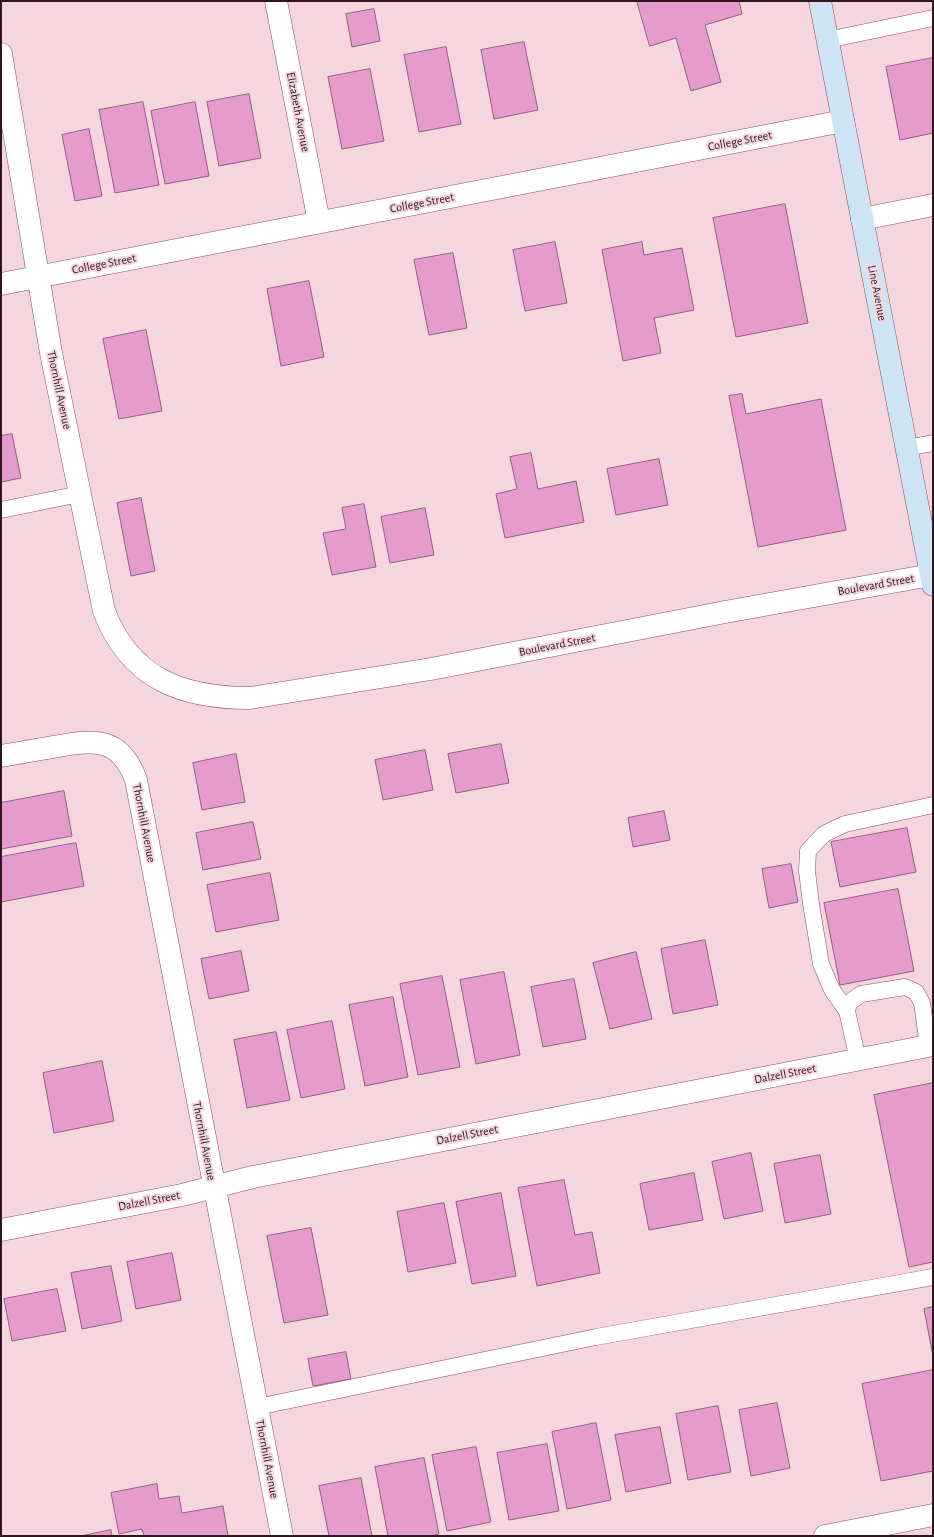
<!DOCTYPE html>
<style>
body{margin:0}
#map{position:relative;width:934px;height:1537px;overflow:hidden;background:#f5d6df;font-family:"Alegreya Sans",sans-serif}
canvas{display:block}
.frame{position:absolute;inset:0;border:2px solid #2f151e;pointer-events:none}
</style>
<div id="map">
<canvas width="934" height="1537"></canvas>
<div class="frame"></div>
</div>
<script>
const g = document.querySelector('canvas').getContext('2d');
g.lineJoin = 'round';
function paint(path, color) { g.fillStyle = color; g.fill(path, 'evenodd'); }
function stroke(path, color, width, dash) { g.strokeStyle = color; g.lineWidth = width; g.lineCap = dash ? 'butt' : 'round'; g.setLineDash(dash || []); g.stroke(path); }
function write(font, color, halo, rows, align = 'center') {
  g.font = font + ' "Alegreya Sans",sans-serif'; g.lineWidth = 4; g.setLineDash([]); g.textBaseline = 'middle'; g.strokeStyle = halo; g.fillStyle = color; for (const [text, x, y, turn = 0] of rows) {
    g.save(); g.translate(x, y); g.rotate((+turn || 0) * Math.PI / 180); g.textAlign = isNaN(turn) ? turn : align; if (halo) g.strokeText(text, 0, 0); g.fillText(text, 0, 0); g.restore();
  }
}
const building = new Path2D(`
 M637,1H739L742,14L705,25L721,82L691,91L676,38L650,46Z
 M374,9L380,41L352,47L346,14Z
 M524,42L538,110L494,119L481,50Z
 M446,47L461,124L419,132L404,55Z
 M933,58V133L900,140L886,67Z
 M370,69L384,141L342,149L328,77Z
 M249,94L261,158L219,166L207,102Z
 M143,102L159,185L115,193L99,110Z
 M195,102L209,176L165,184L151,111Z
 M89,129L102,196L75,201L62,135Z
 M785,204L808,323L736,337L713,218Z
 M555,242L567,303L525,311L513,250Z
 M642,242L644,255L682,248L694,310L654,318L661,353L623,361L602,250Z
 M453,253L467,328L429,335L414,260Z
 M309,281L324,357L281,366L267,289Z
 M146,330L162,411L119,419L103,339Z
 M742,394L746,414L821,399L846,530L758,547L729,396Z
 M12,434L21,478L1,482V436Z
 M531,453L538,489L576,481L584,522L505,538L496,494L517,489L510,457Z
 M659,459L668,505L616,515L607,469Z
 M141,498L155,571L131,576L117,503Z
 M364,504L376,567L332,575L323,533L346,529L342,508Z
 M425,508L434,555L390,563L381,517Z
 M501,744L509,783L456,793L448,754Z
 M425,750L433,790L383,800L375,760Z
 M236,754L245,802L202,810L193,763Z
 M64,791L72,836L1,849V803Z
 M664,811L670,840L633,847L628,818Z
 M253,822L261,859L203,870L196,833Z
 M907,828L916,872L840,887L831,842Z
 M76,843L84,886L1,902V857Z
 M791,864L798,902L769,908L762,869Z
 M270,873L279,920L216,932L207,885Z
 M898,889L914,971L840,985L824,903Z
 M705,940L718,1005L673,1014L661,949Z
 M241,951L249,991L209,999L201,959Z
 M636,952L652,1019L610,1029L593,963Z
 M504,972L520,1055L476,1064L460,980Z
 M442,976L460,1067L418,1075L400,984Z
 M574,979L586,1039L543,1047L531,987Z
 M393,997L408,1077L365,1086L349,1005Z
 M332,1021L345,1089L301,1098L287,1030Z
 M276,1032L290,1100L247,1108L234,1040Z
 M102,1061L114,1121L54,1133L43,1073Z
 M933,1083V1262L909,1267L874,1095Z
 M751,1153L763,1211L724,1219L712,1162Z
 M820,1155L831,1214L785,1223L774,1164Z
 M694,1173L703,1220L649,1230L640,1184Z
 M564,1180L575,1235L592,1232L600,1273L537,1286L518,1188Z
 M501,1193L516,1276L472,1284L456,1202Z
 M444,1203L456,1263L408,1272L397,1212Z
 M311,1228L328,1315L284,1323L267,1236Z
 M172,1253L181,1300L136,1309L127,1262Z
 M111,1266L122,1321L82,1329L71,1273Z
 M57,1289L66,1331L12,1341L4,1299Z
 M933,1307V1356L924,1309Z
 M346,1352L351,1379L313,1386L308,1359Z
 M933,1370V1471L881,1481L862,1384Z
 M777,1403L790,1468L751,1476L739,1410Z
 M718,1406L731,1472L688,1480L676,1414Z
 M596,1423L611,1500L567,1509L552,1432Z
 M660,1427L671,1483L626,1492L615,1435Z
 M547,1444L559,1511L509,1520L497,1453Z
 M476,1447L491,1522L447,1531L432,1455Z
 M424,1458L439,1534L430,1536H388L375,1467Z
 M361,1478L372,1536H329L319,1486Z
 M157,1484L159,1499L179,1496L182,1513L223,1506L228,1536H144L142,1529L119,1534L111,1493Z
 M111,1530L112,1536H81Z`);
const service = new Path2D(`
 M827,40L933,18
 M906,448L933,443
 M1,510L80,494
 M847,1011L832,990L821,964L811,904L807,871L808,851L824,834L845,824L933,805
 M858,1060L847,1011L849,1003L861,994L905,987L916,992L922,1003L928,1046
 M257,1407L596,1337L933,1277`);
const minor = new Path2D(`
 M276,1L319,222
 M1,54L51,353L104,611C130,679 182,698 250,698L431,669L725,612L931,575
 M862,219L933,205
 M1,284L843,121
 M1,756C18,753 36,750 53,747C92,740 120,735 136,780L282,1536
 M1,1230L182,1195L253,1177L933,1045
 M825,1536L933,1515`);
const secondary = new Path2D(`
 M820,1L933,585`);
const streetNames = [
 ["Elizabeth Avenue",298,112,79],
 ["College Street",740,141,-11],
 ["College Street",422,203,-11],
 ["College Street",104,264,-11],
 ["Line Avenue",877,293,79],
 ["Thornhill Avenue",59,390,78],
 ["Boulevard Street",876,585,-10],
 ["Boulevard Street",557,645,-11],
 ["Thornhill Avenue",144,823,79],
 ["Dalzell Street",785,1074,-11],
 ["Dalzell Street",467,1135,-11],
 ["Thornhill Avenue",204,1141,79],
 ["Dalzell Street",149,1201,-11],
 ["Thornhill Avenue",267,1459,79]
];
paint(building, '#e59bcc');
stroke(building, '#955d82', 1);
stroke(service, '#8c4c61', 17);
stroke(minor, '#8c4c61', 23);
stroke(secondary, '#8c4c61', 23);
stroke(service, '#fff', 16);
stroke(minor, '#fff', 22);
stroke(secondary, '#cde4f4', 22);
write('12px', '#2f151e', '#f5d6df', streetNames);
</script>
